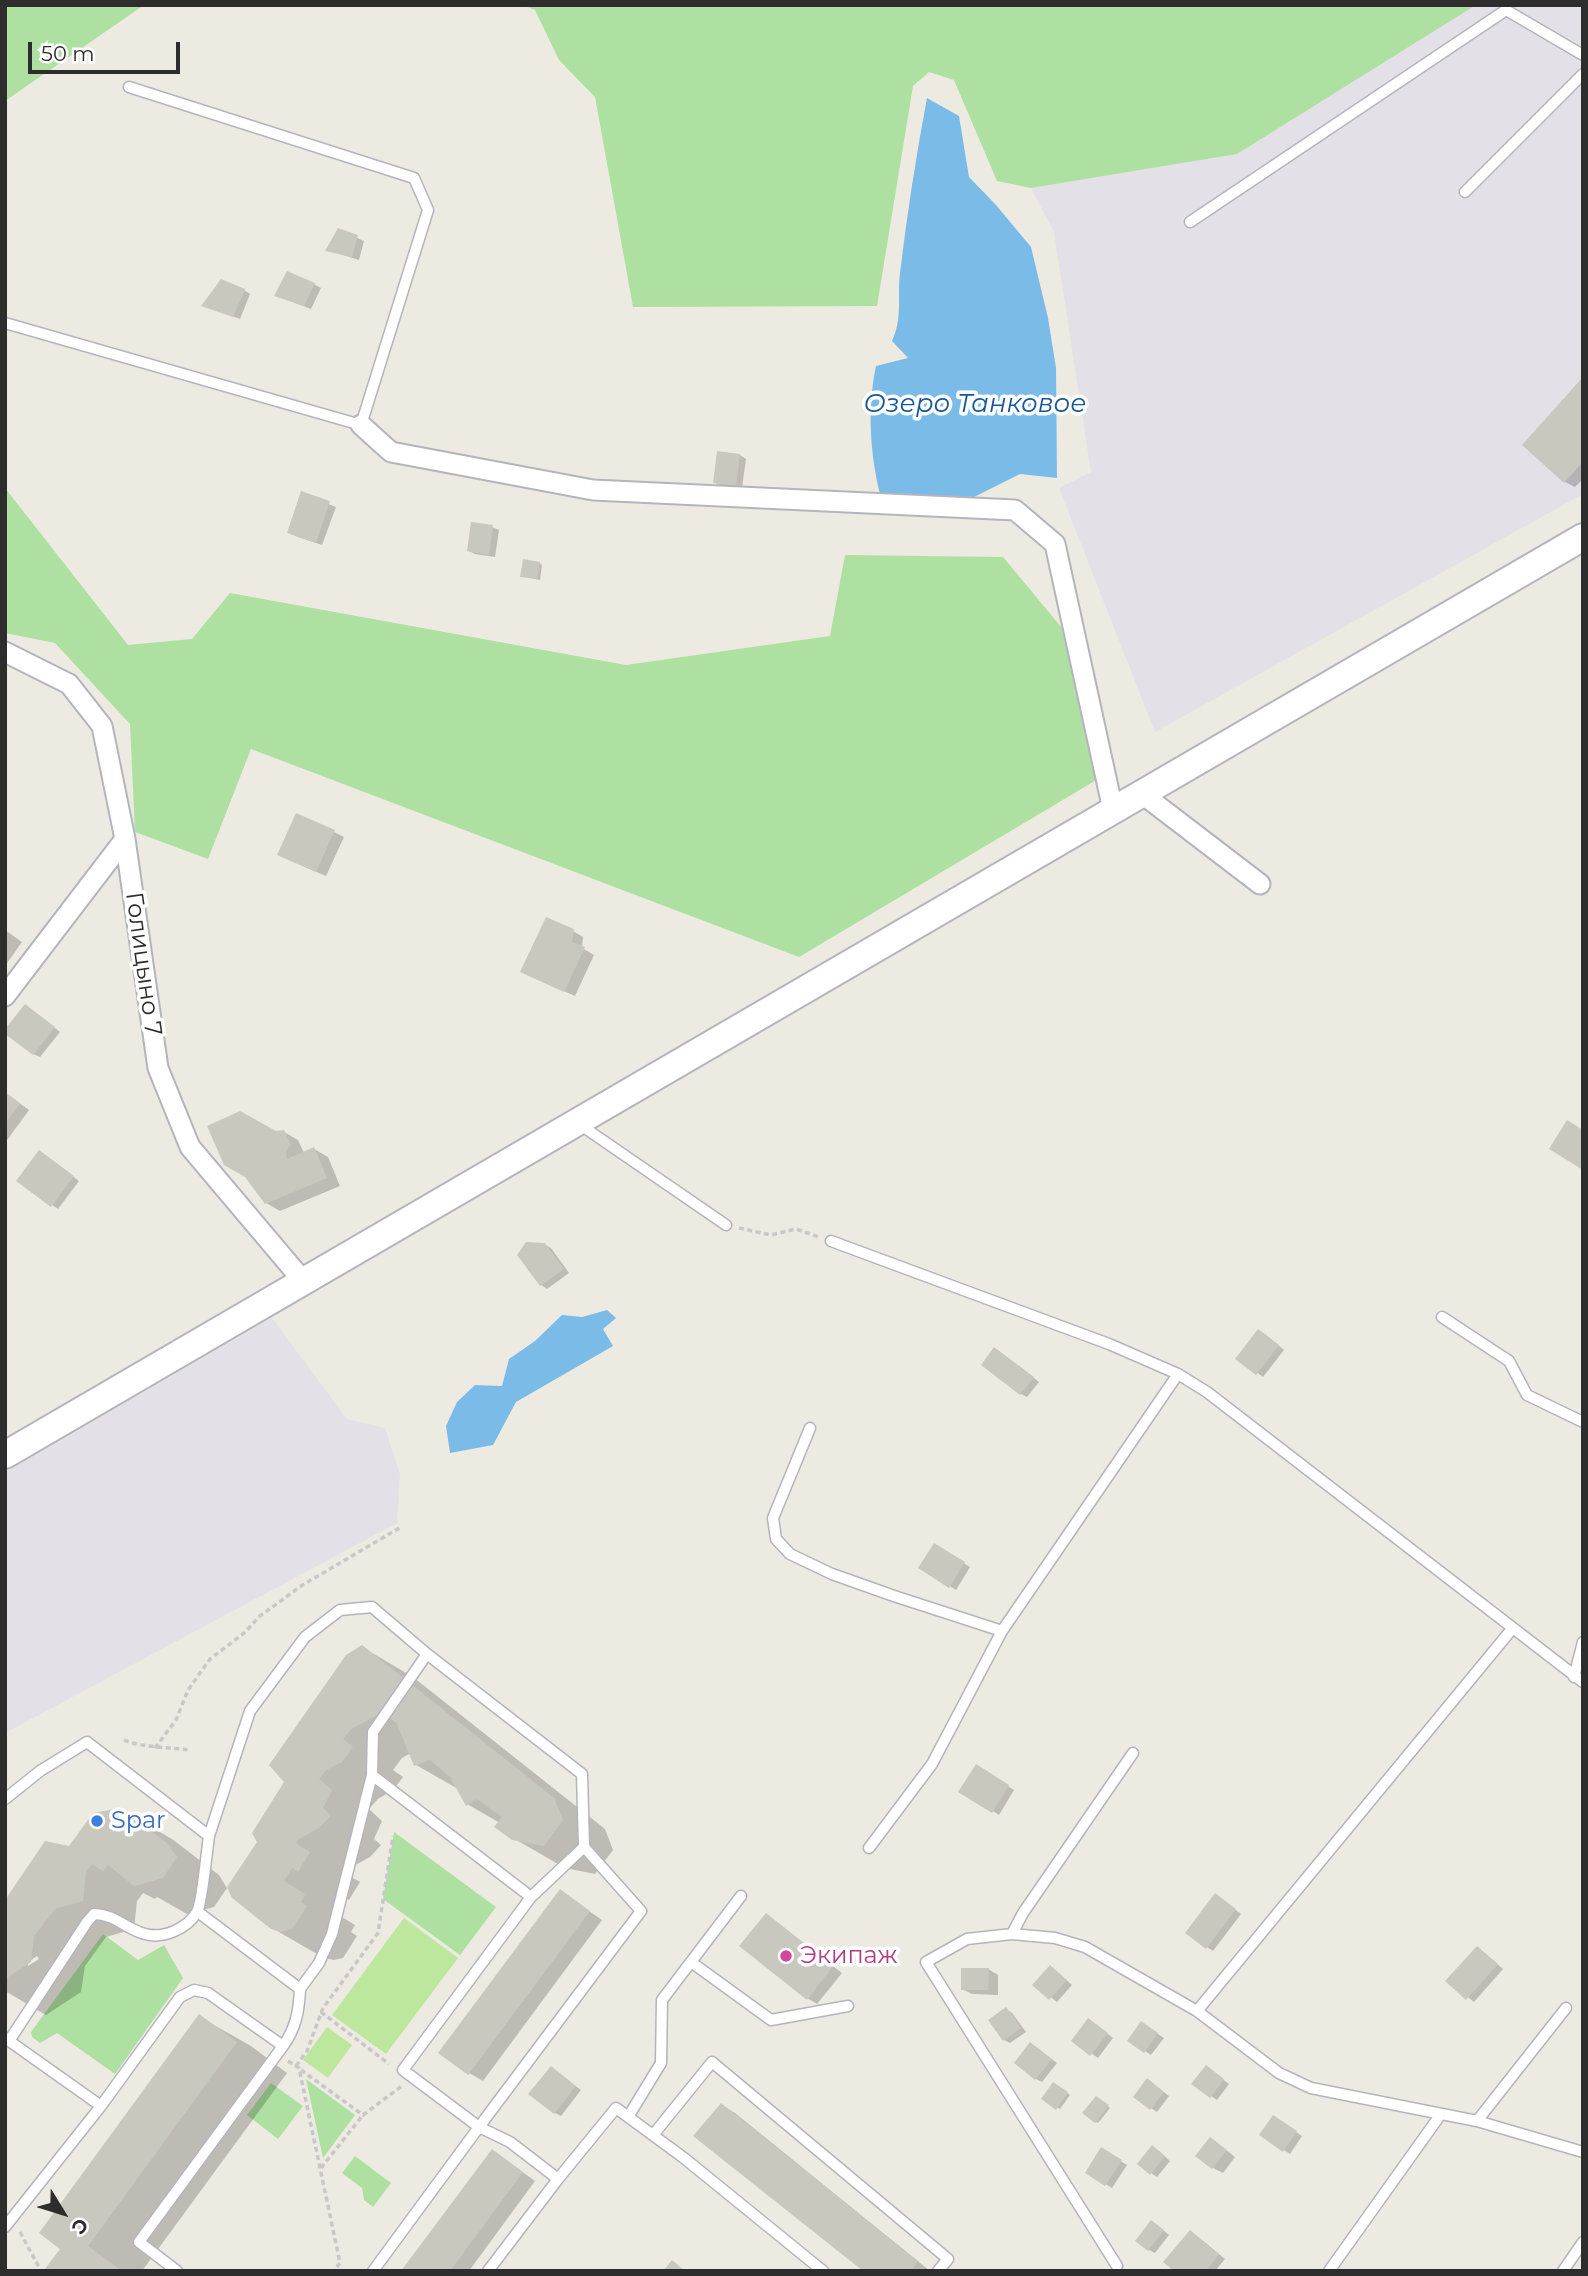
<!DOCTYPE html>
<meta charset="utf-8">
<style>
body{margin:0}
#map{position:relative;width:1588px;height:2276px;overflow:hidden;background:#edeae1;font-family:Montserrat,sans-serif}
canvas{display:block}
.frame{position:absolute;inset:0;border:7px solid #2d2d2d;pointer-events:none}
.north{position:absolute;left:28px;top:2178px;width:70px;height:70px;-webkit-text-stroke:5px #fff;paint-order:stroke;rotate:128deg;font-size:19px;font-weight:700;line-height:28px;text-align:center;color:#2d2d2d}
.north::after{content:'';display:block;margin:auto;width:24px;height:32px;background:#2d2d2d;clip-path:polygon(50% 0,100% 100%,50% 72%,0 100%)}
.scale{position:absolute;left:28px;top:42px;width:152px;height:32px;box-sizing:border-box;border:4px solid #2d2d2d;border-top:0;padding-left:9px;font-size:21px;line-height:24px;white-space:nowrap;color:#2d2d2d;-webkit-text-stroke:5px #fff;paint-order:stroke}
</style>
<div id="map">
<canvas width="1588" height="2276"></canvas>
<div class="frame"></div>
<div class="north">С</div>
<div class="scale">50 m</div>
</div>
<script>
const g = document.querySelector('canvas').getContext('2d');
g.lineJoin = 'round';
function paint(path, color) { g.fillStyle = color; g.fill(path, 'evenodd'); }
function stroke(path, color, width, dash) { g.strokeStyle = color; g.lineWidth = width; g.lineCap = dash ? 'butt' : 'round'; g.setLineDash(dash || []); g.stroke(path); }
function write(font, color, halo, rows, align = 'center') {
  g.font = font + ' Montserrat,sans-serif'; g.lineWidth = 7; g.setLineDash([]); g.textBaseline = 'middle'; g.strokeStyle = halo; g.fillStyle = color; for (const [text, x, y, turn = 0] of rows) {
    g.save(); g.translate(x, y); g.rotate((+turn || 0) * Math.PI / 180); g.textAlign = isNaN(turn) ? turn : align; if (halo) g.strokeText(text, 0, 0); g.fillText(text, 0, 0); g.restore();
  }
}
const industrial = new Path2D(`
 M1476,5H1583V494L1155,732L1059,488L1091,472L1054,232L1031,188L1237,154Z
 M272,1318L347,1419L385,1428L400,1474L397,1523L5,1733V1473Z`);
const green = new Path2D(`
 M5,5H144L5,101Z
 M522,5H1476L1237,154L1031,188L997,181L954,80L929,72L913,86L877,306L633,307L595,97L559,60L535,10Z
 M5,488L128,645L192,639L230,593L626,665L830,636L845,555L1003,557L1067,634L1098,779L799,957L251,749L208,859L135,832L130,724L55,643L5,633Z
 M394,1832L496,1907L460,1955L383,1899Z
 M103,1934L138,1960L164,1945L183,1978L115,2074L57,2033L40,2043L32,2037L31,2032Z
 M306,2079L355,2115L323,2158Z
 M271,2083L303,2106L278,2139L247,2115Z
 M355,2156L391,2183L373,2207L364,2200L362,2188L342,2173Z`);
const pitch = new Path2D(`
 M404,1918L458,1958L386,2054L332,2015Z
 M327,2027L352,2045L328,2078L303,2060Z`);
const water = new Path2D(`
 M927,98L959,116L969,177L996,205L1031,247L1048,318L1056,368L1057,478L1020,474L966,501L881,498C870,456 867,408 876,366L908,358L892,341C903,317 897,298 900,273C907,214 916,156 927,98Z
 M607,1310L616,1318L603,1329L613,1346L516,1402L493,1445L450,1453L446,1426L457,1402L475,1385L502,1386L509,1359L535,1341L562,1315L582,1317Z`);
const shadow = new Path2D(`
 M339,230L364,241L359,260L327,250Z
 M314,284L321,288L311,309L282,298Z
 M244,290L250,294L240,319L204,306Z
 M1583,379V479L1575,487L1565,482L1524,445Z
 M740,455L746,459L742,488L721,486L715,482Z
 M302,494L336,507L322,545L295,536Z
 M492,527L499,530L495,557L475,554L469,551Z
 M539,563L542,565L540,580L525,577Z
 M334,832L344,837L326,876L289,860Z
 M5,930L22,942L5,966Z
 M573,931L583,937L582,948L594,955L575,996L532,977Z
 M32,1010L60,1032L40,1057L33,1054Z
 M5,1093L29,1110L5,1143Z
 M284,1132L298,1140L304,1153L314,1149L328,1157L340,1186L280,1211L266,1203L276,1133Z
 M46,1156L79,1181L58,1209L18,1181Z
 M544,1244L551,1248L569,1273L547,1289L541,1285Z
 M1265,1334L1284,1350L1263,1377L1238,1358Z
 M1001,1353L1039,1382L1027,1397L1021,1394Z
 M934,1545L970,1567L956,1590L920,1567Z
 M362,1647L413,1677L605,1829L613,1850L595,1874L565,1868L513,1838L500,1823L467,1804L460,1790L416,1765L411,1753L402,1758L393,1770L403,1777L393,1790L378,1799L369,1809L382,1821L374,1839L381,1845L370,1857L350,1868L346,1874L360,1882L349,1900L344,1896L334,1912L355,1925L351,1932L357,1936L343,1958L334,1960L324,1958L272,1928L259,1842L286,1782Z
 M977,1767L1014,1790L999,1815L961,1791Z
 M120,1809L172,1839L219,1875L227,1888L214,1907L187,1914L157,1897L155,1899L143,1893L137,1901L134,1929L106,1937L85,1966L81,1992L46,2015L5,1991V1902ZM37,1956L39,1959L28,1966V1962Z
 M560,1891L602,1920L483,2081L469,2073Z
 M1221,1899L1241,1914L1213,1951L1207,1947Z
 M766,1915L842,1973L817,2004L807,1998Z
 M1483,1952L1503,1969L1474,2002L1448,1981Z
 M988,1969L998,1975V1995L972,1994L962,1989Z
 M1056,1971L1072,1985L1057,2002L1035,1985Z
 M1006,2009L1012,2013L1026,2032L1010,2043L1004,2040Z
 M200,2017L251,2046L287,2073L142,2271H51Z
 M1095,2024L1113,2038L1098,2058L1073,2040Z
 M1147,2027L1164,2038L1151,2055L1129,2040Z
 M1037,2048L1057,2063L1042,2082L1036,2079Z
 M1212,2071L1229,2084L1217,2100L1211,2096Z
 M557,2072L581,2090L561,2116L555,2113Z
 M1054,2084L1070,2095L1060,2109L1044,2099Z
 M1153,2084L1169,2096L1157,2112L1151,2108Z
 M1097,2098L1110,2108L1098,2123L1085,2113Z
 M721,2105L735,2113L930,2271H866Z
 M1279,2121L1302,2136L1290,2154L1284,2150Z
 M1220,2145L1235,2157L1223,2173L1213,2168Z
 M1102,2150L1127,2165L1112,2188L1087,2173Z
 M1159,2151L1170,2161L1157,2177L1151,2173Z
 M506,2160L535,2181L469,2271H403Z
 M1158,2226L1169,2235L1155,2253L1149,2250Z
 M1196,2235L1225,2259L1215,2271H1177Z`);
const building = new Path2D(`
 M338,228L358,235L352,257L325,251Z
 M287,271L315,283L304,306L274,296Z
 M221,279L245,289L233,317L201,306Z
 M1583,377V462L1564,483L1522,445Z
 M717,451L740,454L736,486L713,483Z
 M301,491L330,501L316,543L287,533Z
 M471,522L493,525L489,555L467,551Z
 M523,559L540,562L537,579L520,577Z
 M296,813L335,830L316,872L277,855Z
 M546,917L574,929L572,942L585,947L564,992L520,972Z
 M25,1004L55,1027L33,1055L5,1034V1029Z
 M5,1092L20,1103L5,1124Z
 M240,1111L276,1131L284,1130L291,1145L286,1150L287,1159L314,1147L327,1178L265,1204L245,1177L224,1165L207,1126Z
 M1567,1120L1583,1130V1170L1549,1149Z
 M39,1150L74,1176L51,1207L16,1181Z
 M526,1242L545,1243L564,1269L540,1286L517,1255Z
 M1258,1329L1279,1345L1256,1375L1235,1359Z
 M994,1347L1034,1377L1020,1395L981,1365Z
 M934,1543L965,1562L949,1588L918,1568Z
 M362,1645L554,1798L563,1820L544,1846L512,1840L494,1827L502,1817L477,1799L466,1806L450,1777L430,1760L414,1766L397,1724L383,1712L351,1729L343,1739L353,1747L342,1762L326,1770L319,1779L332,1790L323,1808L331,1815L319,1828L299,1839L296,1843L310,1852L298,1872L292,1868L284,1881L305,1894L301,1902L307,1906L292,1929L281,1932L271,1929L232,1898L227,1887L257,1842L252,1833L284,1782L269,1765L346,1655Z
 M976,1764L1009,1785L992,1813L958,1792Z
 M120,1808L167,1843L177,1857L163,1878L134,1886L108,1865L103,1871L92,1864L86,1871L83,1901L55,1909L34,1936L31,1962L5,1979V1900L45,1841L69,1846L93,1813Z
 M560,1889L590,1911L468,2075L438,2053Z
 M1215,1893L1236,1909L1206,1949L1185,1933Z
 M766,1913L833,1966L807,2000L739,1946Z
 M1477,1946L1498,1964L1466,2000L1445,1981Z
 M1050,1965L1067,1980L1049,2000L1032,1985Z
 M961,1968H989L988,1990H961Z
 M1006,2007L1021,2028L1003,2041L988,2020Z
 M199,2014L237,2042L88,2246L122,2271H48L45,2269L60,2249L39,2233Z
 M1088,2018L1108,2033L1090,2056L1071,2041Z
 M1141,2021L1158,2033L1144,2053L1127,2041Z
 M1030,2042L1052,2059L1035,2080L1014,2063Z
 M1206,2065L1224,2079L1210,2098L1191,2084Z
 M551,2066L576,2086L554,2114L528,2094Z
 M1147,2078L1164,2092L1150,2110L1133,2097Z
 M1053,2082L1068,2092L1056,2110L1041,2099Z
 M1096,2096L1109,2105L1095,2123L1082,2113Z
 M721,2103L918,2261L911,2271H863L693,2136Z
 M1273,2115L1297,2131L1283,2152L1259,2135Z
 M1210,2137L1227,2150L1212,2169L1195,2156Z
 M1152,2145L1165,2156L1150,2175L1137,2164Z
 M1101,2147L1122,2160L1105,2186L1085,2173Z
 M492,2149L523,2172L450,2271H401Z
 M1151,2220L1164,2230L1148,2251L1135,2241Z
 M1190,2230L1219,2254L1206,2271H1174L1163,2262Z
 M672,2260L685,2271H663Z`);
const path = new Path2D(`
 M739,1228L771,1235L796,1229L819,1237
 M124,1740C144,1748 168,1747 190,1750
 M155,1748L176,1720L188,1690L210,1659L243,1634L260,1616L301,1586L401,1527
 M321,2012L389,2064
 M288,2061L299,2068L340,2263L334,2271
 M296,2066L307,2051L323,2008L378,1933L393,1836
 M301,2070L363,2115L402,2086
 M321,2168L363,2115
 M20,2232L41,2271`);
const lane = new Path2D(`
 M1465,192L1583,74
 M1190,222L1506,10L1583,55
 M5,323L361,425L428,210L414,178L129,87
 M579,1124L726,1225
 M831,1241L1109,1344L1178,1374L1207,1392L1583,1682
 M1442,1317L1509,1361L1527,1395L1583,1422
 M810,1428L773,1518L776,1539L790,1554L832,1574L894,1596L1002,1631
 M1574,1677L1583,1642
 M372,1775L373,1732L427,1654
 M5,1799L40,1771L87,1742L209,1836C207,1849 202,1904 197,1912C187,1929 163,1939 145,1934C126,1929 114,1914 94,1914L87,1922L9,2041
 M209,1836L250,1711L305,1637L340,1610L372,1607L427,1654L582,1774L584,1847L531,1897L372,1775L332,1934L319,1963L300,1989
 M869,1848L932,1764L1002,1631L1178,1374
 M198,1912L300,1989C299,2011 296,2028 283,2046
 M1012,1934L1023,1913L1133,1753
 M691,1962L771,2020L848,2006
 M1197,2011L1512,1629
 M5,2038L101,2106
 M628,2117L661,2063L662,2000L741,1896
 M1477,2121L1566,2008
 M653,2135L712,2062L948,2259L938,2271
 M558,2179L616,2108L684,2158L823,2271
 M5,2227L101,2106L180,1997L194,1990L208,1993L283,2046L139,2242L177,2271
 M1117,2266L926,1962L967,1939L1012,1934L1055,1938L1085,1947L1197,2011L1279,2073L1311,2088L1477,2121L1583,2152
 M373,2271L479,2127L403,2070L531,1897
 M488,2271L558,2179L510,2142L479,2127L641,1911L584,1847
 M1329,2271L1441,2114
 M1563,2271L1583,2242`);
const street = new Path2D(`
 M361,425L391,452L593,490L1015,510L1055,544L1113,810
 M5,652L69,684L102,726L125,839L158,1068L190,1147L304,1282
 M1141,793L1260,884
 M5,996L125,839`);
const secondary = new Path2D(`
 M5,1455L1583,537`);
const markers = [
 [97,1821,7,"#3f7fe0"],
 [786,1956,7,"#d1479c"]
];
const streetNames = [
 ["Голицыно 7",143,964,82]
];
const shopNames = [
 ["Spar",111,1821]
];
const hotelNames = [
 ["Экипаж",800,1956]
];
const waterNames = [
 ["Озеро Танковое",975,404]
];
paint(industrial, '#e3e0e7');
paint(green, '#ade0a1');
paint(pitch, '#bde79d');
paint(water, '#7bbbe8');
paint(shadow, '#0003');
paint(building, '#c9c8bf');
stroke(lane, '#b4b4bf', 13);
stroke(street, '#b4b4bf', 23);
stroke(secondary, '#b4b4bf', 30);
stroke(path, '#c8c8c8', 3.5, [5, 3.5]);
stroke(lane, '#fff', 10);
stroke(street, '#fff', 19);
stroke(secondary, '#fff', 26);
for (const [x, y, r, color] of markers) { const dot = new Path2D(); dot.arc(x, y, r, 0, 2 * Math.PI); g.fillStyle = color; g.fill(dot); stroke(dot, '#fff', 2.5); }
write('24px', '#2d2d2d', '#fff', streetNames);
write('24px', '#366cbe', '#fff', shopNames, 'left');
write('24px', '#b23c85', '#fff', hotelNames, 'left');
write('italic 26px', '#165898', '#fff', waterNames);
</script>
